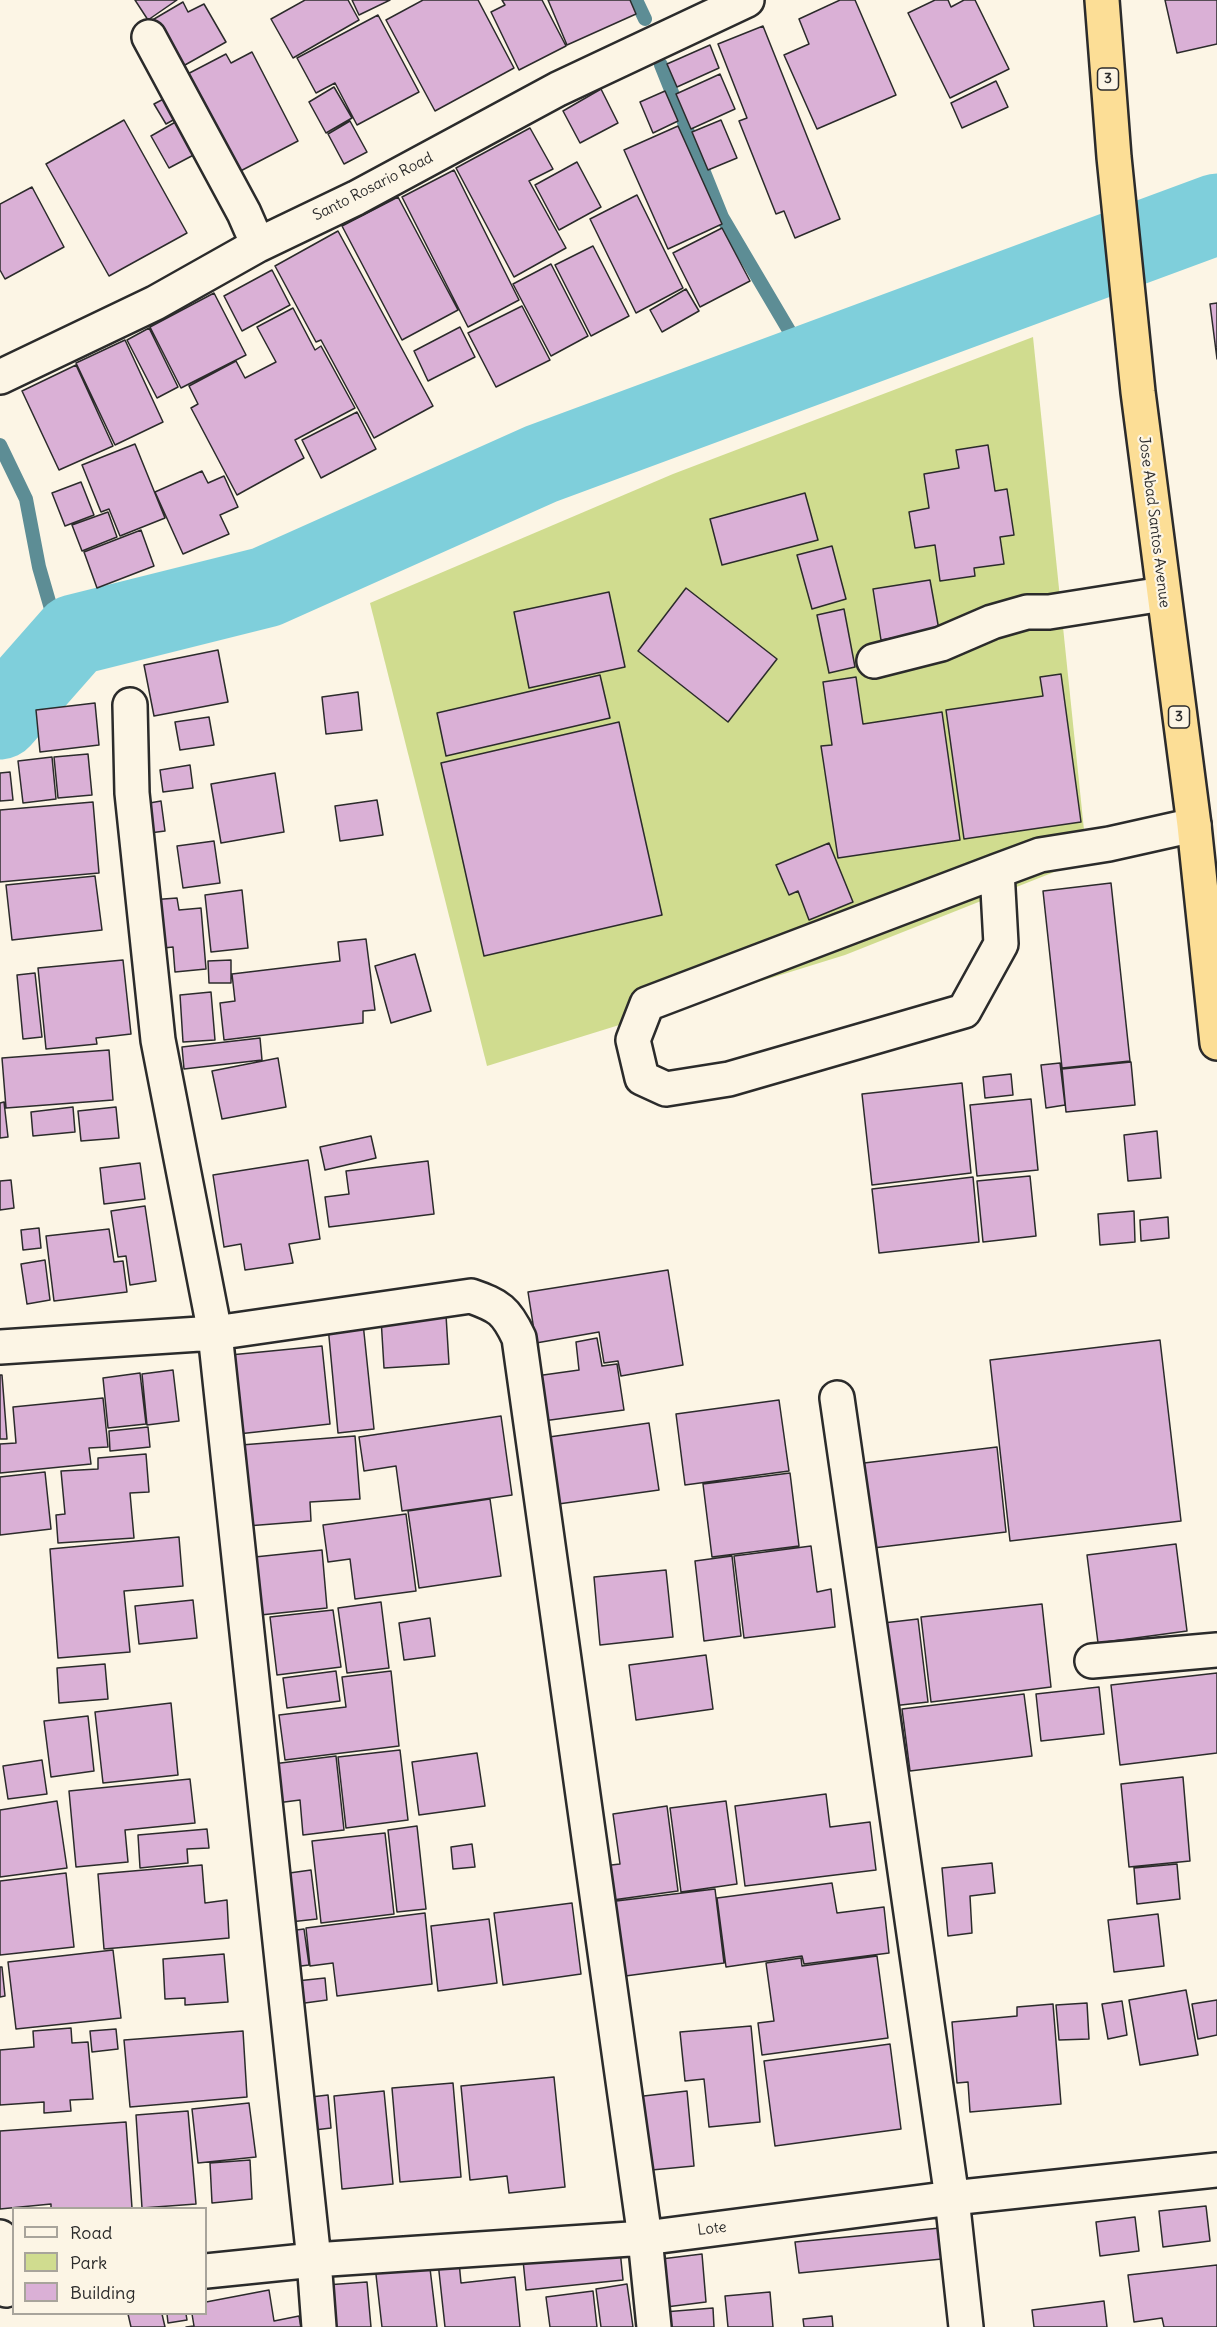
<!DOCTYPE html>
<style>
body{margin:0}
#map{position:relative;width:1217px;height:2327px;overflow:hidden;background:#fcf5e5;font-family:Delius,sans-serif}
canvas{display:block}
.legend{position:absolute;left:12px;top:2207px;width:195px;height:108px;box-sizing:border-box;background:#fcf5e5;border:2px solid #a8a49b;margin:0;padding:8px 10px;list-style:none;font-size:18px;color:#2b2b2b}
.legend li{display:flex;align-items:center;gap:12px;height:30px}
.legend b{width:30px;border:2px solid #a8a49b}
</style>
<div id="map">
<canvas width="1217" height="2327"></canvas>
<ul class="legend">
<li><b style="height:8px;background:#fcf5e5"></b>Road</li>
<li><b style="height:16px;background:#d0dc8f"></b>Park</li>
<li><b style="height:16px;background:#dab0d6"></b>Building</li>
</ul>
</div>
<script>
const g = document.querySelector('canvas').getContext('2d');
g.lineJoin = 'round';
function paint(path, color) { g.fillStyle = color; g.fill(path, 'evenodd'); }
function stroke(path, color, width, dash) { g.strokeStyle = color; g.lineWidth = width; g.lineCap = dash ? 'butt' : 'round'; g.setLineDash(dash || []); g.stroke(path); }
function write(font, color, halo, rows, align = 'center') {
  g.font = font + ' Delius,sans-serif'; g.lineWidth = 4.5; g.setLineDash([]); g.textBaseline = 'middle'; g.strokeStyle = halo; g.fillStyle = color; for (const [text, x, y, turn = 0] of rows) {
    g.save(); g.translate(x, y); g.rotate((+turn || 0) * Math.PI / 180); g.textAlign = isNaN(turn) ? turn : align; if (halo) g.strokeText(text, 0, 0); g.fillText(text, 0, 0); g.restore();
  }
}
const green = new Path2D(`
 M1033,337L1087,859L845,955L487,1066L370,603L673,474Z`);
const stream = new Path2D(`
 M636,0L645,19
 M661,65L722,217L810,366
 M0,445L26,499L39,567L52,612L64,638L74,635`);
const river = new Path2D(`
 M0,719L74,635L266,587L541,464L1217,214`);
const building = new Path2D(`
 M135,0H177L148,20Z
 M305,0H348L359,20L293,58L271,19Z
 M352,0H390L359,15Z
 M423,0H478L514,68L435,111L386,20Z
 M502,0H542L566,46L519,70L491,12L505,5Z
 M548,0H630L636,14L567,45Z
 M840,0H855L896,95L817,129L784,55L809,44L799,19Z
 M935,0H948L951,7L964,0H975L1009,69L950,98L908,13Z
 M1165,0H1217V44L1177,53Z
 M183,2L188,12L204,4L226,42L176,70L149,22Z
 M378,15L419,92L357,125L335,83L316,93L297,58Z
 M763,26L840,219L795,238L784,211L776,214L739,121L747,118L718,44Z
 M710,45L719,68L677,87L667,64Z
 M252,52L298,141L229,177L178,79L226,54L231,63Z
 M720,74L735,109L691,129L676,94Z
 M996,81L1008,107L962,128L951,103Z
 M334,87L352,118L326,133L309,102Z
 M601,89L618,123L580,143L563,111Z
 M665,91L678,121L653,133L640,102Z
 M173,94L184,114L166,124L154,104Z
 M186,116L203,150L169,168L151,136Z
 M124,120L187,233L109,276L46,164Z
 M721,120L737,158L708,170L692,132Z
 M350,121L367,152L344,164L328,134Z
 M678,126L722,224L668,249L624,150Z
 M530,128L553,169L529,181L566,248L514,277L456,168Z
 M577,162L601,207L559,230L535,185Z
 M454,170L519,300L468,327L402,197Z
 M32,187L64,247L5,279L0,270V204Z
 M637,195L683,288L636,313L590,219Z
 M398,197L458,310L402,340L342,226Z
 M722,228L750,281L700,307L673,253Z
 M338,231L433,406L374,438L321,340L316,342L275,266Z
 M593,246L629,316L591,336L555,265Z
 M551,264L588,336L551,356L513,284Z
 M272,270L290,305L242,331L224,296Z
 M686,289L699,311L662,332L650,310Z
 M214,293L246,355L181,388L150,327Z
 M1217,303V359L1210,304Z
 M522,306L550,360L496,387L468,333Z
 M293,308L315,350L321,346L355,408L295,440L304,458L237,495L191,408L198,404L189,386L236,361L245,378L276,362L257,327Z
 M460,327L475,357L428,381L414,351Z
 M149,328L178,387L157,398L127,340Z
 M125,340L163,422L115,445L76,363Z
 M76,365L113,446L59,470L22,391Z
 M357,412L376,449L321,478L302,440Z
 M135,444L165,518L120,536L109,509L101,512L82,465Z
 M988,445L995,491L1007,489L1014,535L1000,537L1004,564L974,568L975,576L940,581L935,545L915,548L909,512L929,508L924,474L959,468L956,450Z
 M202,471L208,483L224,476L238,507L220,515L229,534L183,554L155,492Z
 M81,482L94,515L65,526L52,493Z
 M805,493L818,540L722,565L710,519Z
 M108,512L117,537L82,551L72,525Z
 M141,530L154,566L97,588L84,552Z
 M832,546L846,599L812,609L797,555Z
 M930,580L939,630L881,640L873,589Z
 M686,588L777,659L728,722L638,651Z
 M609,592L625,667L529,688L514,612Z
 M844,609L855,667L829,673L817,615Z
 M218,650L228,702L154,716L144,665Z
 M1061,674L1081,822L964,839L946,710L1043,696L1040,677Z
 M600,675L610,718L446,756L437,713Z
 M856,677L863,724L942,712L960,840L838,858L821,746L832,745L823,682Z
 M358,692L362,730L326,734L322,697Z
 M95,703L99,745L40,752L36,710Z
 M209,717L214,745L180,750L175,722Z
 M619,722L662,915L484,956L441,763Z
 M88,754L92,795L58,798L54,757Z
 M52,757L56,799L23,803L18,761Z
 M190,765L193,788L163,792L160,770Z
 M10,772L13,800L0,801V773Z
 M275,773L284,832L221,843L211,784Z
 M377,800L383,835L340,841L335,806Z
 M161,801L165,831L142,834L138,805Z
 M93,802L99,873L0,882V810Z
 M214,841L220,883L183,888L177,846Z
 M829,843L853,902L809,920L798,891L789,895L776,865Z
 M95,876L102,930L12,940L6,885Z
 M1111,883L1130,1061L1062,1068L1043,891Z
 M242,890L248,948L211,952L205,895Z
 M177,898L179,910L201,908L206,969L175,972L173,947L154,949L150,900Z
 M366,939L375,1010L363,1011V1023L224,1040L220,1003L235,1001L232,974L340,961L338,942Z
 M415,954L431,1011L391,1023L375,966Z
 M123,960L131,1034L96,1038L97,1044L46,1049L38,968Z
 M231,960V983H209L208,961Z
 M35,973L42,1037L23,1039L17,975Z
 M211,992L215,1040L183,1042L180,995Z
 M260,1038L262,1060L184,1069L182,1047Z
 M109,1050L113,1100L6,1108L2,1058Z
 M278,1058L286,1107L222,1119L212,1071Z
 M1131,1062L1135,1105L1066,1112L1062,1069Z
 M1060,1063L1065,1105L1046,1108L1041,1065Z
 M1011,1074L1013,1095L985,1098L983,1077Z
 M962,1083L971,1173L872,1185L862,1094Z
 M1031,1099L1038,1170L977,1176L970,1105Z
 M4,1102L8,1137L0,1138V1103Z
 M73,1107L75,1132L33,1136L31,1112Z
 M116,1107L119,1138L81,1141L78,1111Z
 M1157,1131L1161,1178L1128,1181L1124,1135Z
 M371,1136L376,1158L325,1170L320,1147Z
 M308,1160L320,1239L289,1244L293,1263L245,1270L241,1244L224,1247L213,1175Z
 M428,1161L434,1214L329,1227L325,1197L349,1194L346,1171Z
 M140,1163L145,1199L104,1204L100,1168Z
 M1030,1176L1036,1236L983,1242L977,1181Z
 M973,1177L979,1242L879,1253L872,1189Z
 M11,1180L14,1208L0,1210V1181Z
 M145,1206L156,1281L130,1285L126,1256L118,1257L111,1211Z
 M1134,1211L1135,1242L1100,1245L1098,1214Z
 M1168,1217L1169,1238L1141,1241L1140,1220Z
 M39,1228L41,1248L23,1250L21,1230Z
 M109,1229L114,1262L123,1261L127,1292L54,1301L46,1236Z
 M45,1260L50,1300L27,1304L21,1264Z
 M668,1270L683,1365L621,1376L618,1361L604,1363L599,1332L536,1343L528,1292Z
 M446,1315L449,1364L384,1368L381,1318Z
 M363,1323L374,1429L338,1433L328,1326Z
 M597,1338L602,1366L617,1364L624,1410L543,1421L536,1376L579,1370L576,1342Z
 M1160,1340L1181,1521L1010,1541L990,1360Z
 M322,1346L330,1424L238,1434L230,1355Z
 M173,1370L179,1421L147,1425L142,1374Z
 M140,1373L146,1424L108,1428L103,1378Z
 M0,1375H2L7,1439H0Z
 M103,1398L108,1447L89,1448L91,1464L0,1473V1444L16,1443L13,1407Z
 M779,1400L789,1471L685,1485L676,1414Z
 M501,1416L512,1495L402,1511L396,1466L364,1471L359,1437Z
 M649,1423L659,1490L544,1506L549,1437Z
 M148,1427L150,1447L110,1451L109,1431Z
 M355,1436L360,1499L310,1502L311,1521L247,1526L241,1445Z
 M997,1447L1006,1532L873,1548L864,1463Z
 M146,1454L149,1492L130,1493L134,1538L58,1543L56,1515L65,1514L61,1471L98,1469V1458Z
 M45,1472L51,1529L0,1535V1477Z
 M790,1473L799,1546L712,1557L703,1484Z
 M490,1499L501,1576L419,1588L408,1511Z
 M406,1514L416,1591L355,1599L350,1559L328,1562L323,1525Z
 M179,1537L183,1586L124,1591L130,1652L58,1658L50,1549Z
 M1176,1544L1187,1631L1098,1643L1087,1555Z
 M811,1546L817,1592L831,1589L835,1627L744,1638L734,1556Z
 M322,1550L327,1608L251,1616L245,1558Z
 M732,1556L741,1636L704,1641L695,1561Z
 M666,1570L673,1637L600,1645L594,1577Z
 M193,1600L197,1638L139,1644L135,1606Z
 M381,1602L389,1668L347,1673L338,1608Z
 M1042,1604L1051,1687L931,1702L921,1617Z
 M333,1610L341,1667L277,1675L270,1617Z
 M430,1618L435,1656L404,1660L399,1623Z
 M918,1619L928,1702L892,1706L883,1623Z
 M706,1655L713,1709L636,1720L629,1665Z
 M105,1664L108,1699L59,1703L57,1668Z
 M336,1671L340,1701L287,1708L283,1678Z
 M391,1671L399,1746L285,1760L279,1715L346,1707L342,1677Z
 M1217,1673V1753L1120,1765L1111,1685Z
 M1099,1687L1104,1734L1041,1741L1036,1694Z
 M1024,1694L1032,1756L910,1771L902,1709Z
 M171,1703L178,1775L103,1783L95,1712Z
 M88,1716L94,1771L51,1777L44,1721Z
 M400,1750L408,1820L346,1828L338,1757Z
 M477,1753L485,1806L419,1815L412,1762Z
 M336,1756L344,1830L303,1835L300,1800L269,1804L265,1765Z
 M42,1760L47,1794L8,1799L3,1766Z
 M1183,1777L1190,1861L1129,1867L1121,1784Z
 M190,1779L195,1823L125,1830L128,1862L76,1867L69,1791Z
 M826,1794L830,1827L870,1822L876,1870L745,1886L735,1806Z
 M57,1801L67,1868L0,1877V1810Z
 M726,1801L737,1884L681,1892L670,1808Z
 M667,1806L678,1891L598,1902L594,1867L620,1864L613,1814Z
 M417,1826L426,1909L397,1912L388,1830Z
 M207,1829L209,1848L187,1849L188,1863L140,1868L138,1835Z
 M385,1833L394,1914L321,1923L312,1841Z
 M472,1844L475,1867L453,1869L451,1847Z
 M992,1863L995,1893L970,1896L972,1933L948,1936L942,1868Z
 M1177,1864L1180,1899L1137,1904L1134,1868Z
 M202,1865L205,1903L227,1900L229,1938L104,1949L98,1874Z
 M311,1870L317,1919L281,1923L275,1875Z
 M66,1873L74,1947L0,1955V1881Z
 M832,1883L837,1913L884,1907L889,1953L804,1964L802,1956L726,1967L717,1898Z
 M715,1889L724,1963L610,1978L600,1903Z
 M572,1903L581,1974L503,1985L494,1913Z
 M425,1913L432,1984L337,1996L333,1963L310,1966L306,1928Z
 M1158,1914L1164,1966L1114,1972L1108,1920Z
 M489,1919L497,1983L438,1991L431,1926Z
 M304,1929L309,1965L285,1968L281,1932Z
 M113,1950L121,2018L16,2029L8,1962Z
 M224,1954L228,2002L185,2005V1998L165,1999L163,1959Z
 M877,1956L888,2038L762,2055L758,2023L774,2021L766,1963L801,1958L802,1966Z
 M0,1967H2L5,1996L0,1997Z
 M325,1978L327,2000L290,2005L287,1982Z
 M1186,1990L1198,2055L1140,2065L1129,2000Z
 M1217,2000V2035L1198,2039L1192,2004Z
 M1122,2001L1127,2035L1108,2039L1102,2004Z
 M1087,2003L1089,2039L1059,2040L1056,2005Z
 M1053,2004L1061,2104L970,2112L968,2082L957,2083L952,2022L1017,2016V2007Z
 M751,2026L760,2122L709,2127L704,2079L685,2081L680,2032Z
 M71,2028L72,2043L88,2042L93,2099L70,2100L71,2111L44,2113V2102L0,2105V2050L34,2047L33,2031Z
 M116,2029L118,2049L92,2052L90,2031Z
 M243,2031L247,2097L130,2107L124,2040Z
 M890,2044L901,2129L775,2146L764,2061Z
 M554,2077L565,2187L509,2193L507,2176L470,2180L461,2086Z
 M453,2083L461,2177L400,2182L392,2088Z
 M384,2091L393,2184L342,2189L334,2096Z
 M687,2091L694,2166L641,2171L635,2097Z
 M328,2095L331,2128L306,2131L302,2098Z
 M249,2103L256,2157L198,2163L192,2109Z
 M188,2111L196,2204L142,2208L136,2115Z
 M126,2122L132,2208H51V2204L0,2209V2131Z
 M250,2160L252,2199L212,2203L210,2163Z
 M1206,2206L1210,2241L1163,2247L1159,2211Z
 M1135,2217L1139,2251L1100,2256L1096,2222Z
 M940,2228L942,2259L799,2273L795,2242Z
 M620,2250L623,2280L526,2290L523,2260Z
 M458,2251L461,2283L515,2277L520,2327H445L437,2253Z
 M702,2254L706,2302L666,2307L661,2259Z
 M429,2260L437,2327H382L375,2266Z
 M1217,2265V2327H1164L1162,2318L1134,2322L1128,2275Z
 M367,2282L371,2327H329L326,2285Z
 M627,2284L633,2327H601L596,2289Z
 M269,2290L274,2321L299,2316L301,2327H186L194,2326L192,2314H206V2302Z
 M593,2291L597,2327H550L546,2297Z
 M770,2292L773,2327H728L725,2296Z
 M1104,2301L1107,2327H1034L1032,2310Z
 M713,2308L714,2327H665L664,2312Z
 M128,2314H162L165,2327H131Z
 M167,2314H186L187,2320L168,2323Z
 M832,2316L833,2327H804L803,2319Z`);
const minor = new Path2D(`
 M149,37L244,213L258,245
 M0,377L155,303L258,245L356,198L558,89L747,0
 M874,661L941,644L992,622L1027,612H1049L1163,594
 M130,705L132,793L158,1040L215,1333L314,2260L319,2327
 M997,871L1001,944L964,1011L729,1079L666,1089L642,1078L633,1040L647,1004L997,871L1040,855L1109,844L1194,825
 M0,1347L215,1333L471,1296C499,1306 506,1310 519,1338L645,2238L654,2327
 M837,1398L952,2198L966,2327
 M1092,1661L1217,1650
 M0,2237L6,2290
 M206,2271L314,2260L645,2238L952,2198L1217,2170`);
const highway = new Path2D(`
 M1102,0L1114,157L1138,392L1194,825L1217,1043`);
const shields = [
 [1108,79,21],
 [1179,717,21]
];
const shieldNames = [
 ["3",1108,79],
 ["3",1179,717]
];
const streetNames = [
 ["Santo Rosario Road",373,187,-27],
 ["Jose Abad Santos Avenue",1154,522,83],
 ["Lote",712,2229,-7]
];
paint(green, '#d0dc8f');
stroke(stream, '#5d8d95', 14);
stroke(river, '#7fcfdb', 81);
paint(building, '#dab0d6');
stroke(building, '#2b2b2b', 1.5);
stroke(minor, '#2b2b2b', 38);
stroke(highway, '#2b2b2b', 38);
stroke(minor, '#fcf5e5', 33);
stroke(highway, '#fcde96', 33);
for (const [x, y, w] of shields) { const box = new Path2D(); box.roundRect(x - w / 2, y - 11, w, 22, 4.5); g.fillStyle = '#fcf5e5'; g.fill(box); stroke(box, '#2b2b2b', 1.5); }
write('bold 14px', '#2b2b2b', null, shieldNames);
write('15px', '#2b2b2b', '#fcf5e5', streetNames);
</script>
